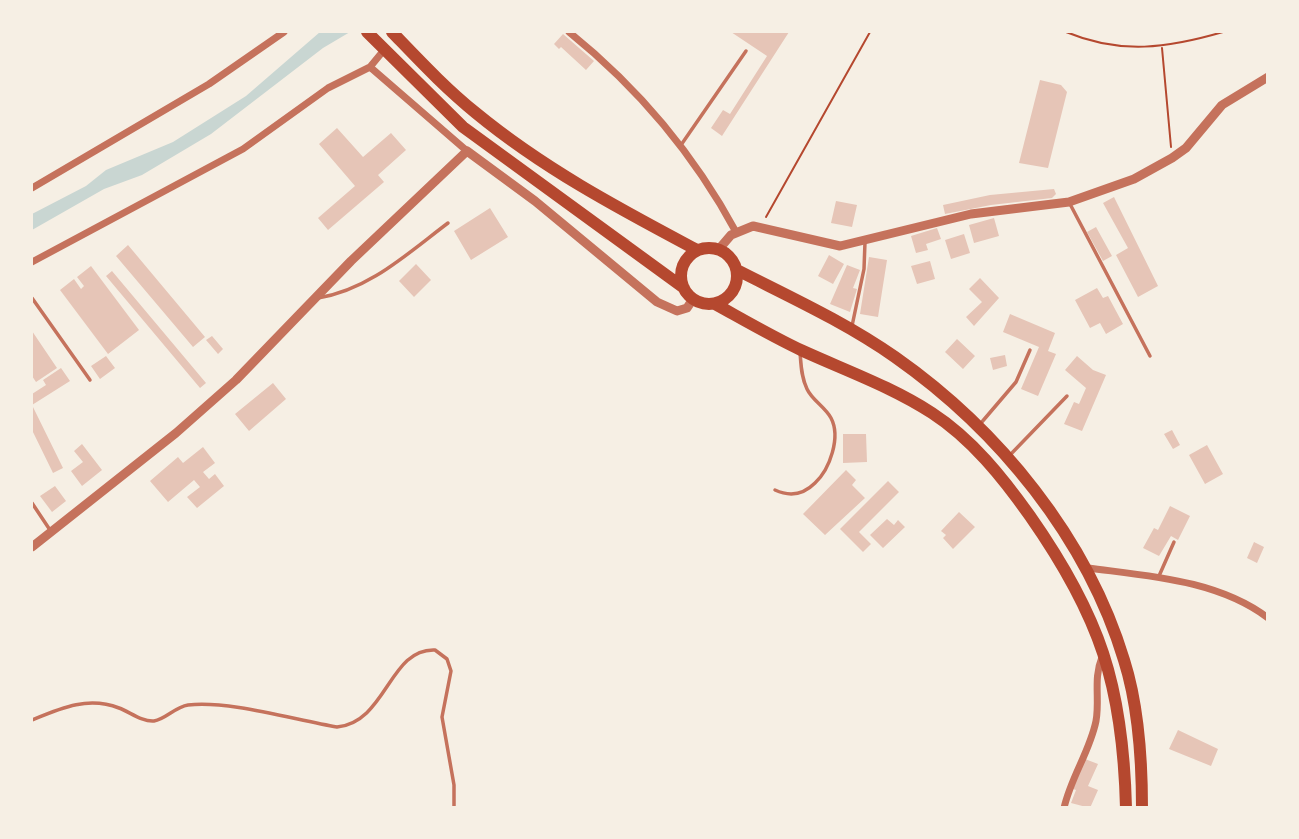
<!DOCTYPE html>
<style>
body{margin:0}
#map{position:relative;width:1299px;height:839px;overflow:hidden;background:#f6efe4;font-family:Jost,sans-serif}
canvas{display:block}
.frame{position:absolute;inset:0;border:33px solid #f6efe4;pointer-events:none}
</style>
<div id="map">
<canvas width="1299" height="839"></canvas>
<div class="frame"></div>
</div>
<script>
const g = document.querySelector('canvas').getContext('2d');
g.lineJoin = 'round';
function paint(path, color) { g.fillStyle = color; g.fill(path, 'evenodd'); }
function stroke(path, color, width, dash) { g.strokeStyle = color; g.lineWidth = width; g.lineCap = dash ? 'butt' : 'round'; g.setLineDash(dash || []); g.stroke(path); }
const water = new Path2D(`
 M320,32H350L323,48L211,134L142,175L104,189L32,230V214L86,186L106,170L173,142L246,96Z`);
const building = new Path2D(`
 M731,32H789L722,136L711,128L723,110L730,114L767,56Z
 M563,34L594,61L586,70L561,47L559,49L554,44Z
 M1040,80L1061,85L1067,92L1048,168L1019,163Z
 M337,128L363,157L391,133L406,150L378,175L384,182L328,230L318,218L355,186L319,144Z
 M1054,189L1056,194L1052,198L991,205L945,214L943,205L990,195Z
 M1114,197L1158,286L1138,297L1116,255L1128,248L1103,203Z
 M836,201L857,205L852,227L831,223Z
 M490,208L508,237L471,260L454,231Z
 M994,218L999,236L974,243L969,225Z
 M1096,227L1112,256L1103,261L1087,232Z
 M937,228L941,239L926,244L928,250L916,253L911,236Z
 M964,234L970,253L951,259L945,240Z
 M128,245L205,337L193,347L116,256Z
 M829,255L844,264L833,284L818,276Z
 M869,257L887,260L878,317L860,314Z
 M930,261L935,279L917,284L911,266Z
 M416,264L431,280L414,297L399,281Z
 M847,265L860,270L853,288L857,289L850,312L830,304Z
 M91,266L139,330L108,354L60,290L74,279L81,289L84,286L77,277Z
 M112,271L206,383L200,388L106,276Z
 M980,278L999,298L974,326L966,317L982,302L969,289Z
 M1097,288L1103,298L1108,296L1123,324L1106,334L1100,323L1090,328L1075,300Z
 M1010,314L1055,333L1048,351L1056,354L1038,396L1021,389L1039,347L1003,332Z
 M32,331L57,368L36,382L32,376Z
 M212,336L223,349L218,354L206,340Z
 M957,339L975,356L963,369L945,352Z
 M1005,355L1007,366L993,370L990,358Z
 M106,356L115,368L100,379L91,366Z
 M1077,356L1093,370L1106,375L1082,431L1064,424L1074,402L1079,404L1086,388L1065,370Z
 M61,368L70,381L32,405L63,468L53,473L32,430V394L46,385L43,380Z
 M273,383L286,399L249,431L235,414Z
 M1172,430L1180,445L1173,449L1164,434Z
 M843,434H866L867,462L843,463Z
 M82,444L102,470L82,486L71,471L83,462L74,451Z
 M1207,445L1223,474L1205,484L1189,455Z
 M203,447L215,463L203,472L209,479L215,474L224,486L197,508L187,497L200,487L194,480L168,502L150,481L178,457L183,463Z
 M846,470L856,480L852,485L865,498L825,535L803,514Z
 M888,481L899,492L859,532L871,544L863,552L840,529Z
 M55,486L66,501L52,512L40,496Z
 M1170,506L1190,516L1178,540L1171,536L1159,556L1143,548L1154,528L1158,530Z
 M959,512L975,527L953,549L943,538L946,535L941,531Z
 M887,519L894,525L898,520L905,527L883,548L870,535Z
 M1254,542L1264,547L1257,563L1247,558Z
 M1178,730L1218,749L1211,766L1169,749Z
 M1085,759L1098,764L1088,786L1098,790L1090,808L1071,803L1076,790L1073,789Z`);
const path = new Path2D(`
 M1066,32C1121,55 1168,48 1223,32
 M1162,48L1171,147
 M766,217L870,32`);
const service = new Path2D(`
 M681,145L746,51
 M1070,204L1150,356
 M32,298L90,380
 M318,298C369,290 408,253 448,223
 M852,326L864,269L865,242
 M981,423L1016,382L1030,350
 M1010,455L1067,396
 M775,490C790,497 803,495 815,483C830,469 841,437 831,418C825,407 812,400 807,389C801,377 801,364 800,352
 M32,503L50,530
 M1159,576L1174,542
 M32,720C61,708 88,696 119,708C130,712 142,722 154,721C166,719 175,707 188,705C228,700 295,720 337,727C387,722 389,648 435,650L447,659L451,671L442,717L454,785V808`);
const minor = new Path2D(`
 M569,32C637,87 694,154 736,232
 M370,67L467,151
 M32,188L209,84L284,32
 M32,262L243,149L328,88L370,67L384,50
 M1088,568C1148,576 1218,580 1268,618
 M1064,808C1071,777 1090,751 1096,721C1100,699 1093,679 1102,657`);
const tertiary = new Path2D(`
 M719,249L731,235L753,226L840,246L971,214L1069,202L1134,179L1172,158L1186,148L1222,105L1268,77
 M32,547L176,433L236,380L351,261L467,151L535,201L657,302L677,311L687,308L693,299`);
const trunk = new Path2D(`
 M367,32L463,127L684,288
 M392,32C419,60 445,88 476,113C544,169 620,209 697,250
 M681 276a28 28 0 1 1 56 0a28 28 0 1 1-56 0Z
 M737,270C790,297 845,322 895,357C999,430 1087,538 1124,660C1139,707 1142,759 1142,808
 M715,304C744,320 773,337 803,351C847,371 892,387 932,413C972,439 1003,478 1030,516C1100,616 1123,685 1126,808`);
paint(water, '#c9d6d2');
paint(building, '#e6c5b7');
stroke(path, '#b5482f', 2);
stroke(service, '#c5725c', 3.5);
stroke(minor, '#c5725c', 7);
stroke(tertiary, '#c5725c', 9);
stroke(trunk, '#b5482f', 12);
</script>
